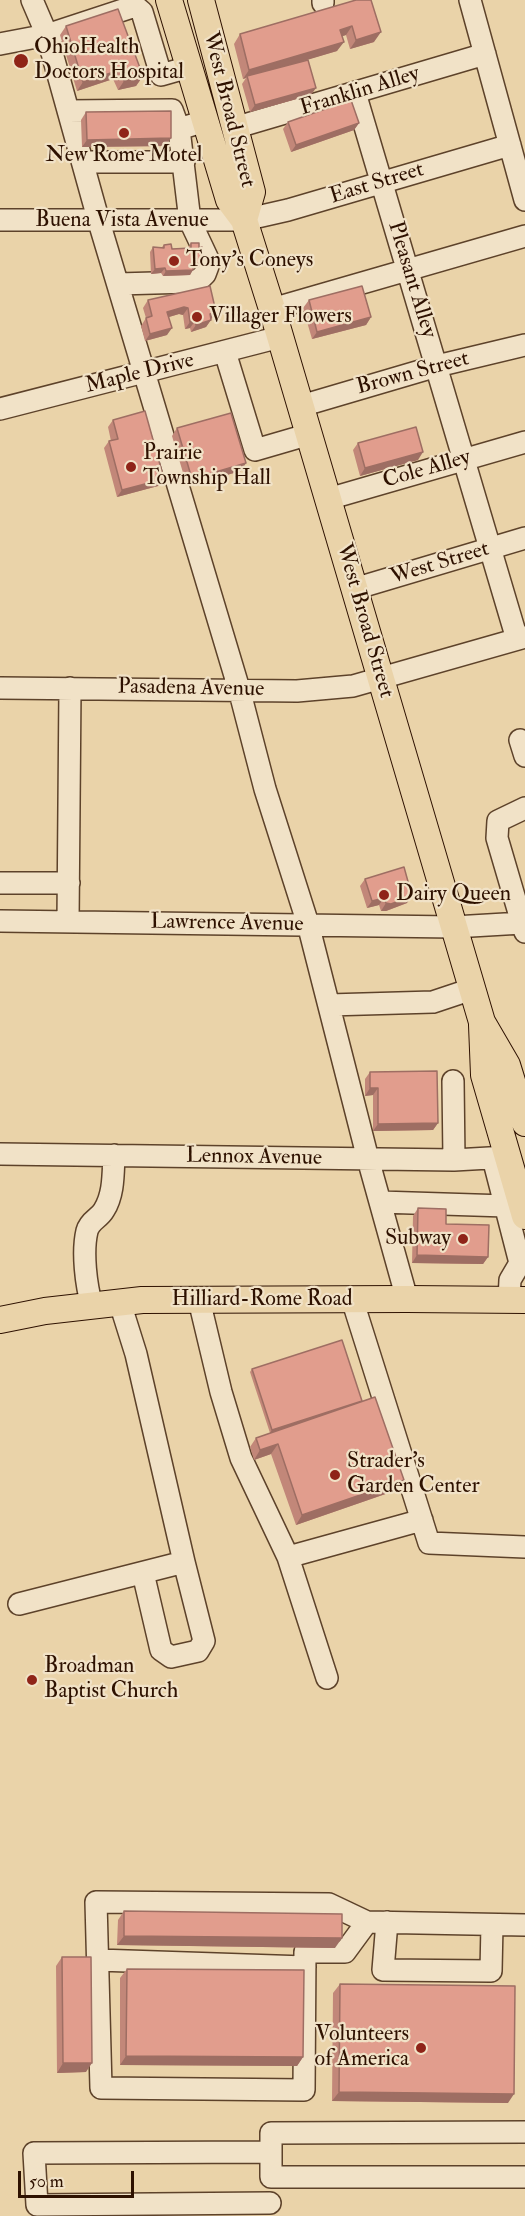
<!DOCTYPE html>
<style>
body{margin:0}
#map{position:relative;width:525px;height:2216px;overflow:hidden;background:#ead3a9;font-family:"IM FELL Double Pica",serif}
canvas{display:block}
.scale{position:absolute;left:18px;top:2171px;width:116px;height:27px;box-sizing:border-box;border:3px solid #2e1100;border-top:0;padding-left:8px;font-size:18px;line-height:21px;white-space:nowrap;color:#2e1100;-webkit-text-stroke:4px #f1e2c7;paint-order:stroke}
</style>
<div id="map">
<canvas width="525" height="2216"></canvas>
<div class="scale">50 m</div>
</div>
<script>
const g = document.querySelector('canvas').getContext('2d');
g.lineJoin = 'round';
function stroke(path, color, width, dash) { g.strokeStyle = color; g.lineWidth = width; g.lineCap = dash ? 'butt' : 'round'; g.setLineDash(dash || []); g.stroke(path); }
function paint(path, color) { g.fillStyle = color; g.fill(path, 'evenodd'); }
function write(font, color, halo, rows, align = 'center') {
  g.font = font + ' "IM FELL Double Pica",serif'; g.lineWidth = 4.5; g.setLineDash([]); g.textBaseline = 'middle'; g.strokeStyle = halo; g.fillStyle = color; for (const [text, x, y, turn = 0] of rows) {
    g.save(); g.translate(x, y); g.rotate((+turn || 0) * Math.PI / 180); g.textAlign = isNaN(turn) ? turn : align; if (halo) g.strokeText(text, 0, 0); g.fillText(text, 0, 0); g.restore();
  }
}
const minor = new Path2D(`
 M32,0L47,35L99,222L239,689L265,789L308,924L368,1159L407,1299
 M323,0V3
 M470,0L525,200
 M0,44L47,35L135,6L142,12L161,75L189,67
 M355,93L517,639
 M68,111L172,110L179,129
 M234,128L485,54
 M83,162H184
 M0,220H244L288,210L510,145
 M118,284L190,282L200,279L205,274L208,266L207,257L190,221L179,129L205,121
 M272,309L525,236
 M225,352L255,450L310,434
 M301,406L437,366L525,345
 M0,409L280,337
 M328,499L525,442
 M354,589L525,538
 M0,688L297,691L353,686L525,637
 M520,740L525,756
 M525,808L498,821L497,838L522,923L525,924
 M0,883H69
 M0,921L454,927L522,923L525,932
 M68,922L70,688
 M329,1005L433,1002L472,989
 M453,1081L454,1160
 M0,1154L454,1160L507,1157
 M493,1158L520,1263L510,1280L509,1300
 M380,1202L506,1206
 M352,1299L429,1543L525,1547
 M199,1300L221,1392L241,1458L288,1557L327,1678
 M92,1306C86,1285 82,1252 87,1231C90,1220 99,1219 104,1210C114,1194 113,1174 114,1155
 M288,1557L422,1520
 M143,1573L161,1650L171,1657L198,1651L204,1641L184,1562
 M19,1604L184,1562L136,1354L120,1303
 M367,1922L345,1952H305L304,2090L101,2088L96,1902L329,1904L367,1922L525,1925
 M387,1922L383,1970L491,1971L492,1925
 M98,1960L305,1967
 M525,2132L271,2133V2177H525
 M270,2203L37,2205L34,2153L271,2152`);
const major = new Path2D(`
 M169,0L229,200L244,220L272,309L482,1022L507,1065L525,1123
 M201,0L252,192L244,220
 M482,1025L484,1075L525,1216
 M0,1320L45,1311L142,1300L407,1299L525,1300`);
const wall = new Path2D(`
 M356,0L374,42L350,49L346,35L342,36L337,51L302,61L311,95L250,112L242,84L246,78L243,79L234,44L240,34Z
 M66,26L143,76L136,86L118,90L113,79L77,91L60,35Z
 M86,112L166,146L82,147L81,120Z
 M288,122L359,123L354,130L291,152L283,129Z
 M191,243L198,268H193L190,275L163,276L161,273L151,274L150,252L153,247H162L164,245L172,249L188,248Z
 M148,300L216,312L206,327L191,332L190,328L185,329L183,315L179,314L169,317L167,335L145,341L141,326L146,318L143,308Z
 M309,300L371,317L366,325L312,339L303,308Z
 M113,420L164,479L158,486L117,497L104,448L109,441H111L108,427Z
 M177,428L241,471L187,486L172,436Z
 M358,443L418,460L360,476L353,450Z
 M365,879L407,903L386,911H381L379,905L367,908L360,886Z
 M370,1072L438,1123L433,1130L373,1131V1095L365,1096V1079Z
 M418,1208L446,1224L488,1257L483,1264L412,1263L413,1216Z
 M252,1369L362,1401L397,1490L296,1525L271,1454L254,1460L250,1447L256,1438L310,1419L270,1433L250,1372Z
 M124,1911L335,1948L117,1945L118,1920Z
 M62,1957L86,2072L57,2073L56,1966Z
 M127,1969L303,2057L297,2066L120,2065V1978Z
 M340,1984L508,2103L332,2101L333,1993Z`);
const shadedWall = new Path2D(`
 M352,26L346,35L334,39L340,30Z
 M381,32L374,42L350,49L356,40Z
 M344,42L337,51L247,78V76L246,78L243,79L249,70Z
 M120,70L113,79L77,91L83,82Z
 M143,76L136,86L118,90L124,81Z
 M316,88L311,95L250,112L255,105Z
 M359,123L354,130L291,152L296,145Z
 M171,138L166,146L82,147L87,140Z
 M193,263H202L198,268H189Z
 M165,268L161,273L151,274L155,269Z
 M193,270L190,275L163,276L166,271Z
 M184,307L188,308L183,315L179,314L162,319L167,312Z
 M216,312L211,319L210,314Z
 M371,317L366,325L312,339L317,332Z
 M211,320L206,327L191,332L196,325Z
 M195,321L190,328L185,329L190,322Z
 M172,328L167,335L145,341L150,334Z
 M423,452L418,460L360,476L365,468Z
 M246,463L241,471L187,486L192,479Z
 M164,479L158,486L117,497L122,490Z
 M412,896L407,903L386,911H381L386,903Z
 M384,898L379,905L367,908L372,901Z
 M370,1088H378L373,1095L365,1096Z
 M438,1123L433,1130L373,1131L378,1124Z
 M417,1255L488,1257L483,1264L412,1263Z
 M362,1401L360,1403L270,1433L272,1430Z
 M278,1444L271,1454L254,1460L260,1450Z
 M404,1480L397,1490L296,1525L302,1515Z
 M124,1936L342,1938L335,1948L117,1945Z
 M126,2056L303,2057L297,2066L120,2065Z
 M63,2063H92L86,2072L57,2073Z
 M339,2092L514,2094L508,2103L332,2101Z`);
const building = new Path2D(`
 M356,0H371L381,32L356,40L352,26L340,30L344,42L249,70L240,34Z
 M118,9L143,76L124,81L120,70L83,82L66,26Z
 M308,60L316,88L255,105L247,76Z
 M351,100L359,123L296,145L288,122Z
 M171,111V138L87,140L86,112Z
 M191,243H199V248L202,247V263H193V270L166,271L165,268L155,269L153,247L164,248V245L171,244L172,249L191,248Z
 M210,286L216,312L210,314L211,320L196,325L195,321L190,322L188,308L184,307L167,312L172,328L150,334L146,318L152,316L148,300Z
 M362,286L371,317L317,332L309,300Z
 M145,411L164,479L122,490L109,441L118,439L113,420Z
 M231,413L246,463L192,479L177,428Z
 M416,427L423,452L365,468L358,443Z
 M404,867L412,896L391,904L386,903L384,898L372,901L365,879Z
 M437,1071L438,1123L378,1124V1088H370V1072Z
 M418,1208L446,1209V1224L489,1225L488,1257L417,1255Z
 M342,1340L362,1401L272,1430L252,1369Z
 M375,1397L404,1480L302,1515L278,1444L260,1450L256,1438Z
 M124,1911L342,1914V1938L124,1936Z
 M62,1957H91L92,2063H63Z
 M127,1969L304,1970L303,2057L126,2056Z
 M340,1984L515,1986L514,2094L339,2092Z`);
const markers = [
 [21,61,8,"#8f2418"],
 [124,133,6,"#8f2418"],
 [174,261,6,"#8f2418"],
 [197,317,6,"#8f2418"],
 [131,467,6,"#8f2418"],
 [384,895,6,"#8f2418"],
 [463,1239,6,"#8f2418"],
 [335,1475,6,"#8f2418"],
 [32,1680,6,"#8f2418"],
 [421,2048,6,"#8f2418"]
];
const poiNames = [
 ["OhioHealth",34,48],
 ["Doctors Hospital",34,73],
 ["New Rome Motel",124,156,"center"],
 ["Tony's Coneys",186,261],
 ["Villager Flowers",209,317],
 ["Prairie",143,454],
 ["Township Hall",143,479],
 ["Dairy Queen",396,895],
 ["Subway",451,1239,"right"],
 ["Strader's",347,1462],
 ["Garden Center",347,1487],
 ["Broadman",44,1667],
 ["Baptist Church",44,1692],
 ["Volunteers",409,2035,"right"],
 ["of America",409,2060,"right"]
];
const streetNames = [
 ["Franklin Alley",360,92,-17],
 ["West Broad Street",228,110,76],
 ["East Street",377,184,-17],
 ["Buena Vista Avenue",122,221],
 ["Pleasant Alley",411,280,73],
 ["Maple Drive",140,374,-14],
 ["Brown Street",413,374,-15],
 ["Cole Alley",427,470,-16],
 ["West Street",440,564,-17],
 ["West Broad Street",364,621,74],
 ["Pasadena Avenue",191,689,1],
 ["Lawrence Avenue",227,924,1],
 ["Lennox Avenue",254,1158,1],
 ["Hilliard-Rome Road",262,1300]
];
stroke(minor, '#5d422a', 24);
stroke(major, '#2e1100', 28);
stroke(minor, '#f1e2c7', 21);
stroke(major, '#ead3a9', 26);
paint(wall, '#c28779');
paint(shadedWall, '#9e6e63');
paint(building, '#e19d8d');
stroke(building, '#9e6e63', 1.5);
for (const [x, y, r, color] of markers) { const dot = new Path2D(); dot.arc(x, y, r, 0, 2 * Math.PI); g.fillStyle = color; g.fill(dot); stroke(dot, '#f1e2c7', 2); }
write('22px', '#2e1100', '#f1e2c7', poiNames, 'left');
write('22px', '#2e1100', '#f1e2c7', streetNames);
</script>
